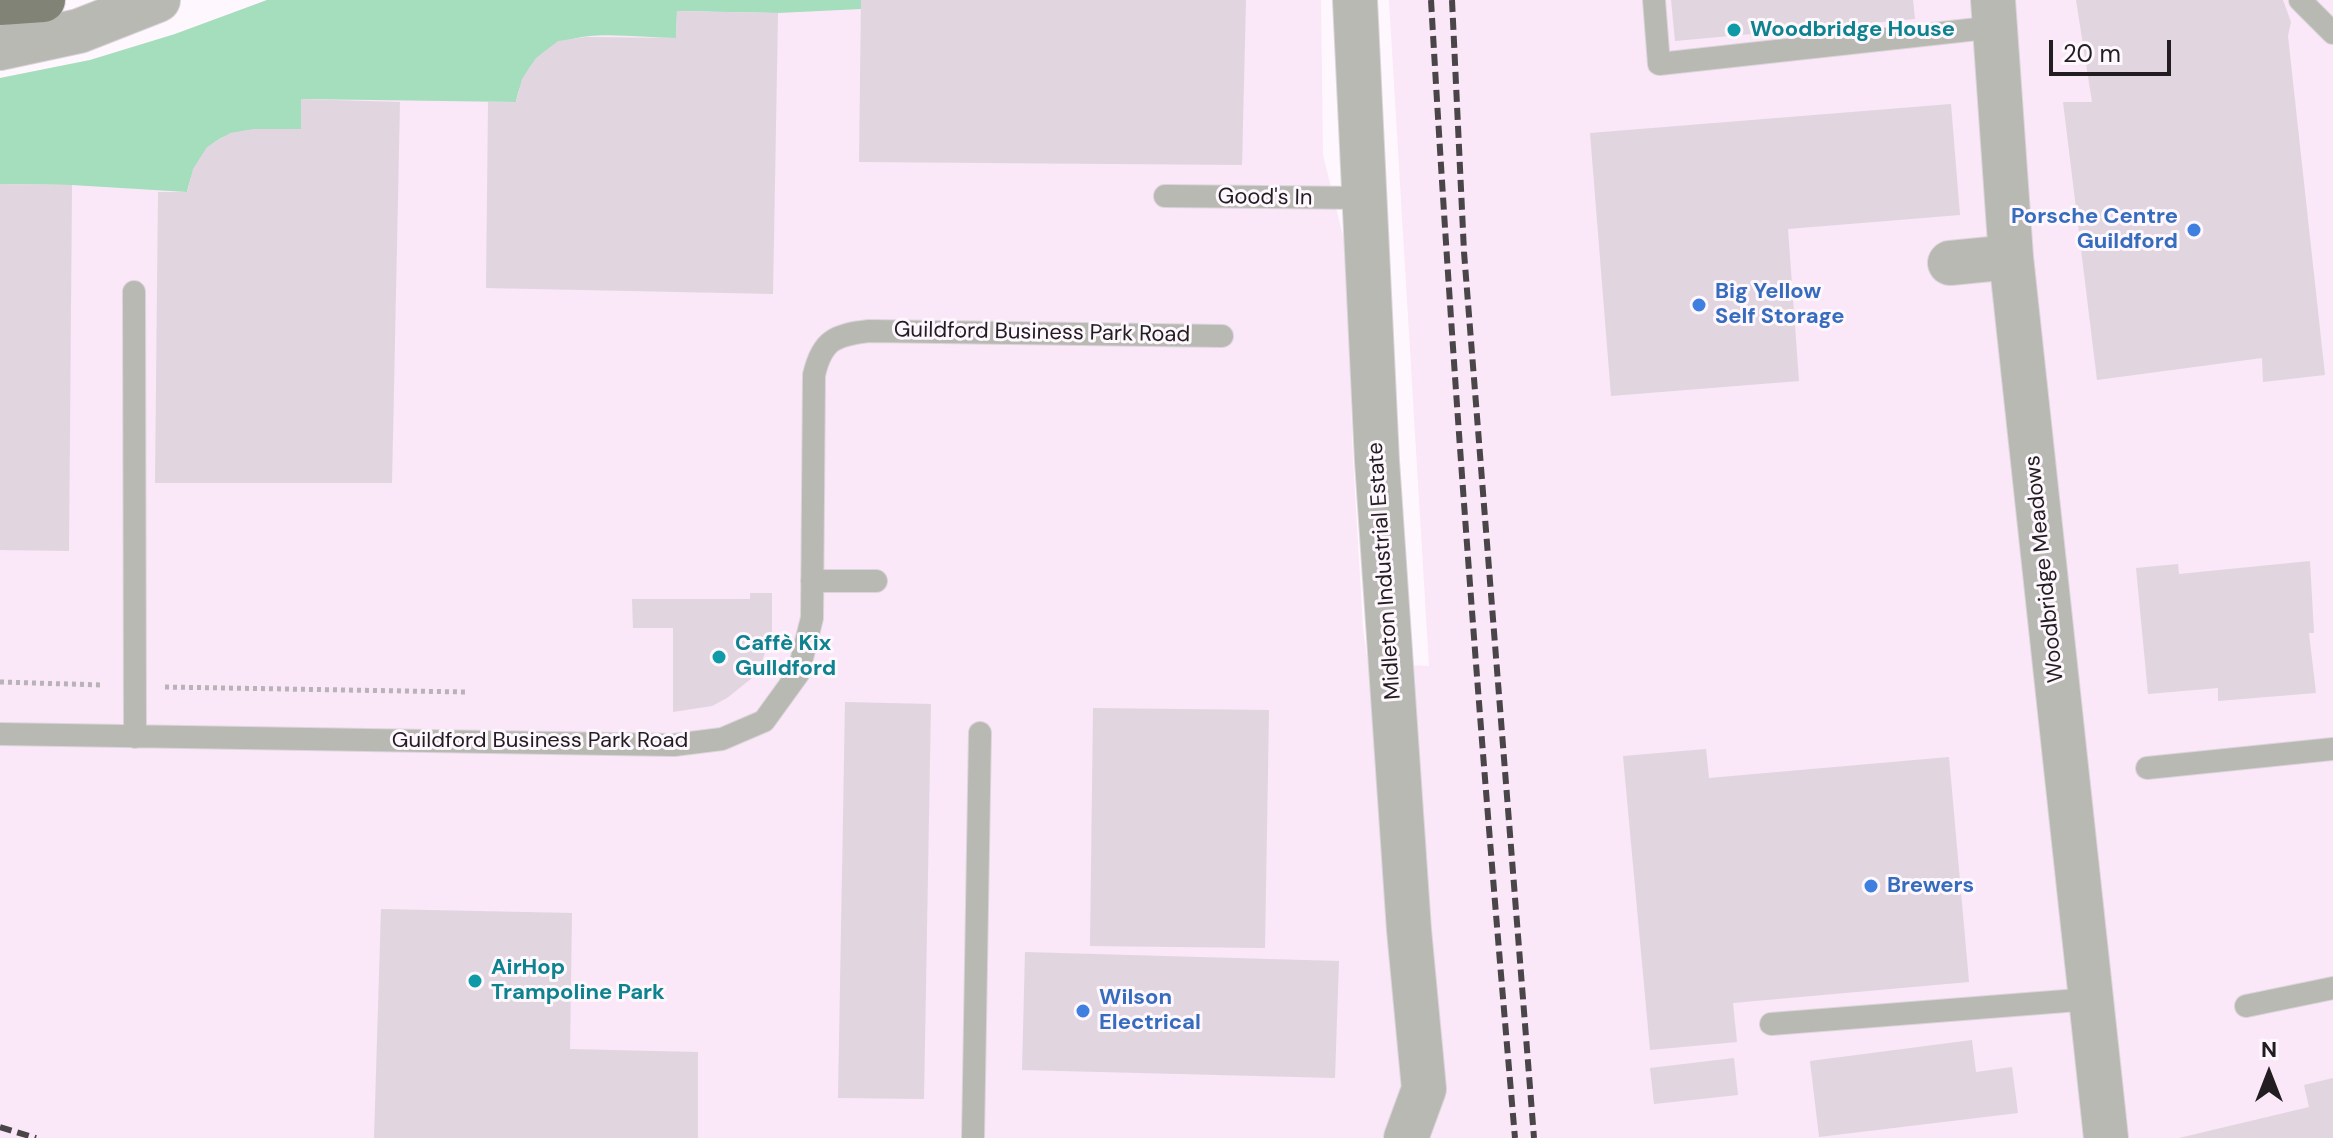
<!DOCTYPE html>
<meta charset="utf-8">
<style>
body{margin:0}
#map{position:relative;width:2333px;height:1138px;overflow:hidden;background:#fef7fd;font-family:"DM Sans",sans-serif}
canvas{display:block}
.north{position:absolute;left:2229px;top:1034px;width:80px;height:80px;-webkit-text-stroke:6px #fef7fd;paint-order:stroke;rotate:0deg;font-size:22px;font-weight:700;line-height:32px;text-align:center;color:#211d21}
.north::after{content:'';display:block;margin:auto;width:28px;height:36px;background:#211d21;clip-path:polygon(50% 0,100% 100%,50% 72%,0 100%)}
.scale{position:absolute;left:2049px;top:40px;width:122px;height:36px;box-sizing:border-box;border:4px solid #211d21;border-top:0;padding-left:10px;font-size:24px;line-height:28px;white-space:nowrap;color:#211d21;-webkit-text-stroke:6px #fef7fd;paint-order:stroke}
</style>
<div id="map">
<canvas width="2333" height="1138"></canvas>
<div class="north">N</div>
<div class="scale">20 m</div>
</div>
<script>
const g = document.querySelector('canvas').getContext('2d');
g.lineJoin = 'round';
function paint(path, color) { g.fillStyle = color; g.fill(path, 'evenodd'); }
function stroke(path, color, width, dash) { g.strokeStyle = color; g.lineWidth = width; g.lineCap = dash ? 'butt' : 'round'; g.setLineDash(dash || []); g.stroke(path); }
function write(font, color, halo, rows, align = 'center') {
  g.font = font + ' "DM Sans",sans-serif'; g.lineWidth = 6; g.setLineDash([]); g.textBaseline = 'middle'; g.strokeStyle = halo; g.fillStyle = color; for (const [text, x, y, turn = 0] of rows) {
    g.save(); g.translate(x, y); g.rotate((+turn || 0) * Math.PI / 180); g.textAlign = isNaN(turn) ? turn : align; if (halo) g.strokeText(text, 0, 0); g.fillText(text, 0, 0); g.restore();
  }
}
const built = new Path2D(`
 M267,0H1321L1323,155L1346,248L1353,459L1363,629L1368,663L1429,666L1389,0H2333V1138H0V78L90,60L175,34Z`);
const green = new Path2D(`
 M267,0H861V9L778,13L677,11L676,38C609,37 535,17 516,102L301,99V129C241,129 204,124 187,192L72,185L0,184V78L90,60L175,34Z`);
const building = new Path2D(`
 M861,0H1246L1242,165L859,162Z
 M1671,0H1913L1915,19L1675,41Z
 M2076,0H2283L2291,22L2288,36L2325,375L2263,382L2262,358L2097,380L2063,102H2092Z
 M677,11L778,13L773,294L486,288L488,102H516L522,79L536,58L558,41L586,37L676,38Z
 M301,99L400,102L392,483H155L158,192H187L193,169L207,147L230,133L254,129H301Z
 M1951,104L1960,215L1788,229L1799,381L1611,396L1590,133Z
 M0,184L72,185L69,551L0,550Z
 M2310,561L2314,633H2309L2316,693L2218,701V688L2148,694L2136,568L2178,564L2179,574Z
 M750,593H772V633L761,664L752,678L727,698L712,706L673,712V628H633L632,599H750Z
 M845,702L931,704L924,1099L838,1098Z
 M1093,708L1269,710L1265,948L1090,946Z
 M1706,749L1709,778L1949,757L1969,982L1733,1003L1737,1042L1650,1050L1623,756Z
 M381,909L572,913L570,1049L698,1052V1138H374Z
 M1025,952L1339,961L1335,1078L1022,1070Z
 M1972,1040L1976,1072L2012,1067L2018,1113L1819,1137L1810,1061Z
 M1734,1058L1738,1095L1654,1104L1650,1068Z
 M2333,1078V1138H2179L2309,1107L2304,1085Z`);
const path = new Path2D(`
 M0,682L103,685
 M165,687L465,692`);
const lane = new Path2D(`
 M1654,0L1659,64L1996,27
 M2300,0L2333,33
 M1165,196L1365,198
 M134,292L135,737
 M812,581H876
 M0,734L674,745L722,739L764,721L798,674L812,618L814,375C822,340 835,335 869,331L1222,336
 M2147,768L2333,749
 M2246,1006L2333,988
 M1771,1024L2091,999
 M973,1138L980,733`);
const street = new Path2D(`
 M1355,0L1377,461L1409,930L1424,1089L1406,1138
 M1993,0L2011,257L2106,1138
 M0,48L79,31L158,0
 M1950,263L2011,257`);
const primary = new Path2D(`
 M0,3L43,0`);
const rail = new Path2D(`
 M1431,0C1453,380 1482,759 1515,1138
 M1452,0L1464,252L1534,1138
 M0,1127L36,1138`);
const markers = [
 [1734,30,8,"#0f9aa8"],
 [2194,230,8,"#3f7fe0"],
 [1699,305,8,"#3f7fe0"],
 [719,657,8,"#0f9aa8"],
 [1871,886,8,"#3f7fe0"],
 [475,981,8,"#0f9aa8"],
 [1083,1011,8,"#3f7fe0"]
];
const cultureNames = [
 ["Woodbridge House",1750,30],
 ["Caffè Kix",735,644],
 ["Gulldford",735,669],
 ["AirHop",491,968],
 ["Trampoline Park",491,993]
];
const streetNames = [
 ["Good's In",1265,198,1],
 ["Guildford Business Park Road",1042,333,1],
 ["Woodbridge Meadows",2045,569,-96],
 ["Midleton Industrial Estate",1385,571,-94],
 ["Guildford Business Park Road",540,741]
];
const shopNames = [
 ["Porsche Centre",2178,217,"right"],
 ["Guildford",2178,242,"right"],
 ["Big Yellow",1715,292],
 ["Self Storage",1715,317],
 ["Brewers",1887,886],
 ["Wilson",1099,998],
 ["Electrical",1099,1023]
];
paint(built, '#fae7f8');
paint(green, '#a4debd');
paint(building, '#e1d5e0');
stroke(lane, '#dbd4da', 24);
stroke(street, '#dbd4da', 46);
stroke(primary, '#dbd4da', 46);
stroke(path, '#b9b2b8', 5, [4, 4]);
stroke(lane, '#b8b9b2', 22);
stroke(street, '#b8b9b2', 44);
stroke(primary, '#818377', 44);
stroke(rail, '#494549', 6, [12, 6]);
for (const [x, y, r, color] of markers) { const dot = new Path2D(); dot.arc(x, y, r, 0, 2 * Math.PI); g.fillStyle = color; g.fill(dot); stroke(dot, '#fef7fd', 3); }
write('bold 22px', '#0d838f', '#fef7fd', cultureNames, 'left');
write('22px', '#211d21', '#fef7fd', streetNames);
write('bold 22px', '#366cbe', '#fef7fd', shopNames, 'left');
</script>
